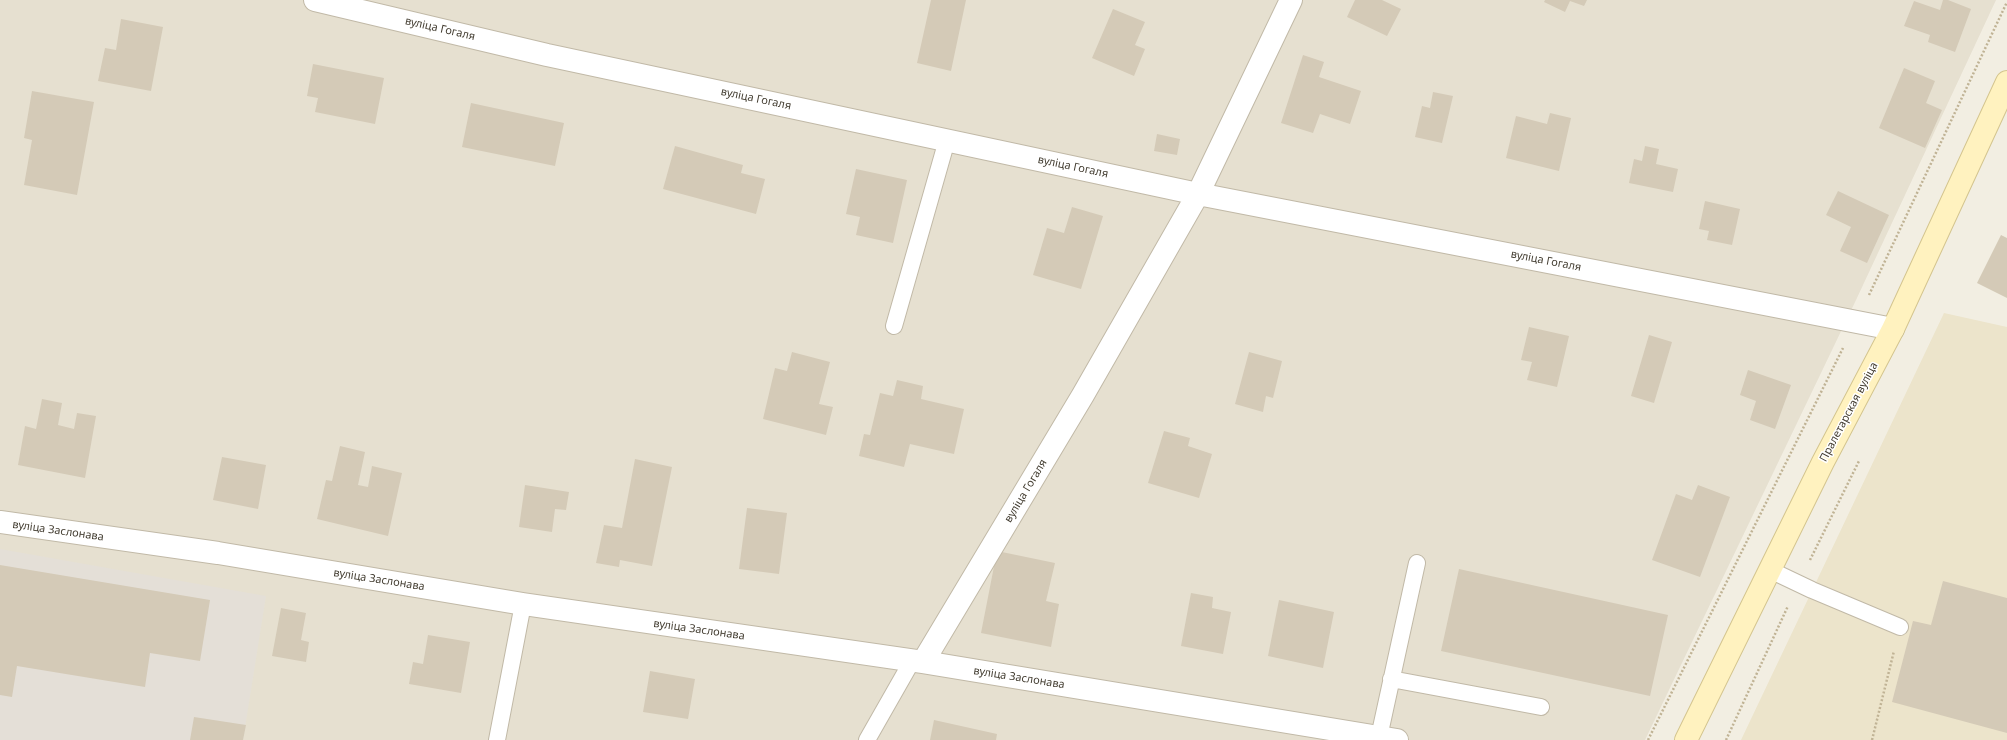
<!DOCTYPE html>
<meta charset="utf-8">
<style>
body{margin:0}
canvas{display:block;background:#f2eee2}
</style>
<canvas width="2007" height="740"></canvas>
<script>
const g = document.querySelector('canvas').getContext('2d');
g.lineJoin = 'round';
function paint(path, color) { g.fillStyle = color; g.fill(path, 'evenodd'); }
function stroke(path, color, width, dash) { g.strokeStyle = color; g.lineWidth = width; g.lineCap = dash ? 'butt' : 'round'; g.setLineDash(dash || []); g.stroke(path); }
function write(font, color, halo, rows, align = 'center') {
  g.font = font + ' "Noto Sans",sans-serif'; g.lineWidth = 3; g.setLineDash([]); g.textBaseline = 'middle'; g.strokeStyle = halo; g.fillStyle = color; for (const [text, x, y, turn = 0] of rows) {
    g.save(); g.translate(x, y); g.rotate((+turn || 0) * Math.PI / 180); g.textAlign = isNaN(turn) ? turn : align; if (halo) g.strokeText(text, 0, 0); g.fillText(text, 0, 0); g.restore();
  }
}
const residential = new Path2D(`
 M0,0H1996L1856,300L1645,740H0Z`);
const industrial = new Path2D(`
 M0,549L266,596L243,740H0Z`);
const education = new Path2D(`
 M1944,313L2007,327V740H1741Z`);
const building = new Path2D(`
 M931,0H966L951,71L917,63Z
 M1355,0H1382L1401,9L1387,36L1347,17Z
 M1545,0H1587L1584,6L1570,1L1565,12L1544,2Z
 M1943,0H1948L1971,9L1955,52L1928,42L1930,35L1904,26L1914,1L1940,10Z
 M1113,9L1145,22L1135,45L1145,49L1134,76L1092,58Z
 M121,19L163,27L151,91L98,81L105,48L116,50Z
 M1303,55L1324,62L1319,77L1361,91L1350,124L1320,114L1313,133L1281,123Z
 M313,64L384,78L375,124L315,112L318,98L307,96Z
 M1904,68L1935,81L1926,103L1942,110L1925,148L1879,128Z
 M32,91L94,102L77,195L24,185L32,140L24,138Z
 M1433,92L1453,96L1442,143L1415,137L1422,106L1430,108Z
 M471,103L564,123L555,166L462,147Z
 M1550,113L1571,118L1559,171L1506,158L1516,116L1547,124Z
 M1157,134L1180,139L1177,155L1154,151Z
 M675,146L743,165L741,173L765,179L756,214L663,189Z
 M1645,146L1659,149L1656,164L1678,169L1673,192L1629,183L1634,159L1642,161Z
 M856,169L907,180L893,243L856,235L860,217L846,214Z
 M1838,191L1889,215L1867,263L1840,251L1851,227L1826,215Z
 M1705,201L1740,209L1732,245L1707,240L1709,231L1699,229Z
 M1072,207L1103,216L1081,289L1033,275L1047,228L1064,233Z
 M2001,235L2007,238V298L1977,283Z
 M1529,327L1569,336L1557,387L1527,380L1532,362L1521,360Z
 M1649,335L1672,342L1654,403L1631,396Z
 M792,352L830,362L819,404L833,407L826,435L763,419L775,368L787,371Z
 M1249,352L1282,361L1273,398L1266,396L1263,412L1235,404Z
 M1748,370L1791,385L1775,429L1750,420L1756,401L1740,395Z
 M897,380L923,386L921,399L964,409L954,454L910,444L904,467L859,456L864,434L870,435L880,393L893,396Z
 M42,399L62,403L58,425L74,429L77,413L96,416L85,478L18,465L25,426L36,429Z
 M1164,431L1190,438L1188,446L1212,454L1199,498L1148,483Z
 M340,446L365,452L358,485L368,487L372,466L402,473L388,536L317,519L326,480L332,481Z
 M222,457L266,465L258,509L213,500Z
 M635,459L672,467L652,566L620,560L619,567L596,563L604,525L622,528Z
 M525,485L569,492L566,510L555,509L552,532L519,527Z
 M1698,485L1730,497L1700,577L1652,560L1676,494L1692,500Z
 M747,508L787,513L779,574L739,569Z
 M997,551L1055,563L1046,601L1059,604L1051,647L981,633Z
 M0,565L210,600L200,661L150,653L145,687L17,666L12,697L0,695Z
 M1459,569L1668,615L1650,696L1441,651Z
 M1943,581L2007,598V733L1892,702L1913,621L1931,625Z
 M1191,593L1213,597L1212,608L1231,612L1223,654L1181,646Z
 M1279,600L1334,612L1323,668L1268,656Z
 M281,608L306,613L301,640L309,642L306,662L272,656Z
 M428,635L470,642L461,693L409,684L413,662L423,664Z
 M650,671L695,679L688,719L643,712Z
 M194,717L246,725L243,740H190Z
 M934,720L997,734L996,740H930Z`);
const path = new Path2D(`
 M1869,295L2007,2
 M1810,560L1859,461
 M1648,740L1843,348
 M1726,740L1788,606
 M1872,740L1894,651`);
const service = new Path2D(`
 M894,326L947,140
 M1770,570L1812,590L1900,627
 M1391,679L1541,707
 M1379,737L1417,563
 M497,740L523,604
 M867,740L912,661`);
const minor = new Path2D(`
 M315,0L547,55L1198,194L1893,329
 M0,522L218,553L523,604L923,662L1397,740
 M923,662L1083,395L1198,194L1291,0`);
const secondary = new Path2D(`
 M1686,740L1823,462L1893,329L2007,82`);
const streetNames = [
 ["вуліца Гогаля",440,29,13],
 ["вуліца Гогаля",756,99,12],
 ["вуліца Гогаля",1073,167,12],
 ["вуліца Гогаля",1546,261,11],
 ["Пралетарская вуліца",1849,412,-62],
 ["вуліца Гогаля",1026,491,-59],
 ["вуліца Заслонава",58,531,8],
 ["вуліца Заслонава",379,580,9],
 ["вуліца Заслонава",699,630,8],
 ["вуліца Заслонава",1019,678,9]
];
paint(residential, '#e6e0d0');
paint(industrial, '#e4dfd7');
paint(education, '#ece4cb');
paint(building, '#d4cab7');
stroke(service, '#c1b9a7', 18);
stroke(minor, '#c1b9a7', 24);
stroke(secondary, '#d4c58f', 24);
stroke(path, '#c0b395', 2.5, [2, 2]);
stroke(service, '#fff', 16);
stroke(minor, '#fff', 22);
stroke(secondary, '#fff2bf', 22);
write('11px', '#443e32', '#fff', streetNames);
</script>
